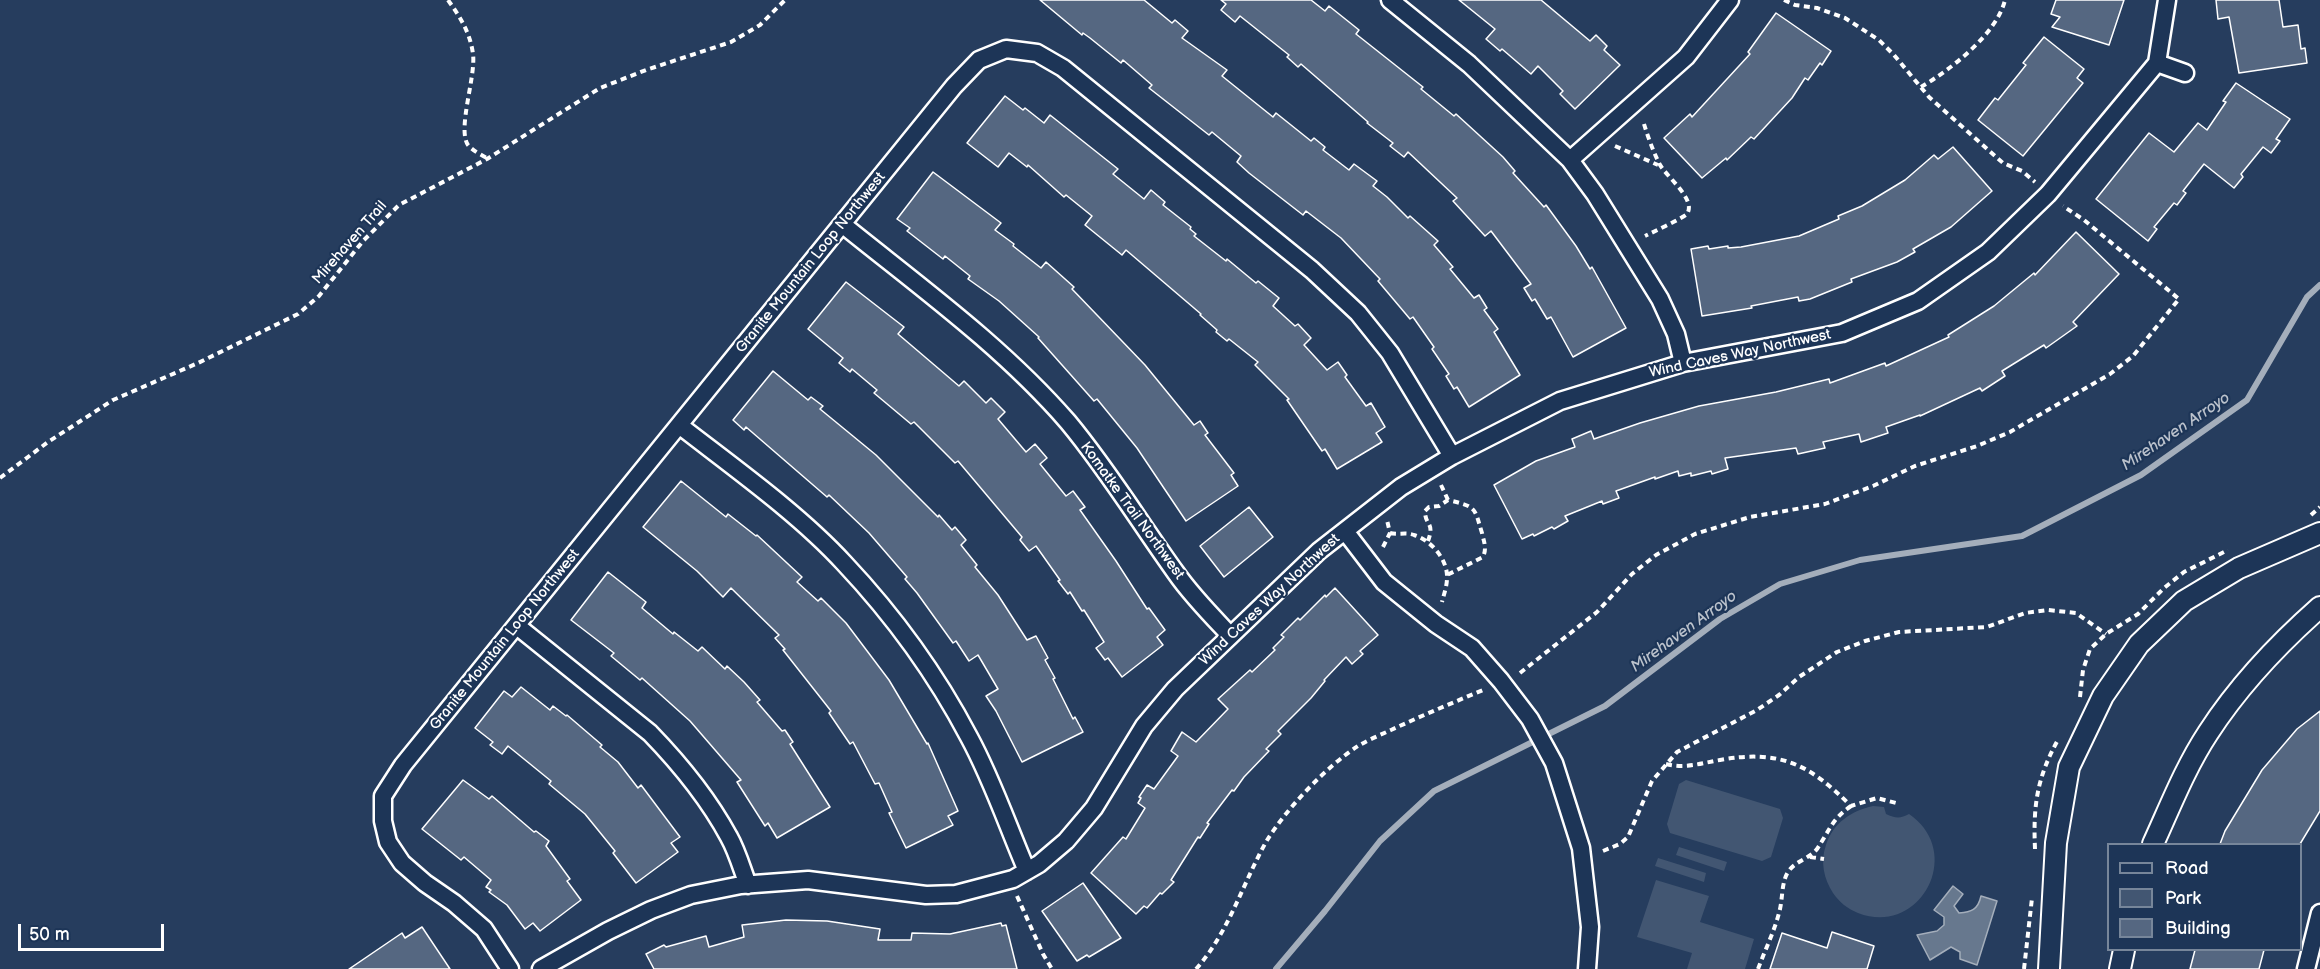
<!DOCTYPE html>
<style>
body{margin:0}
#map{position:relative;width:2320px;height:969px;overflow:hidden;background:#263d5e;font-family:"Balsamiq Sans",sans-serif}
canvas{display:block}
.legend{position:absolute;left:2107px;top:843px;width:195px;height:108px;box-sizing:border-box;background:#1d3557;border:2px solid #77869a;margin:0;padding:8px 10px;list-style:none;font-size:18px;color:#fff}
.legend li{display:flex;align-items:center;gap:12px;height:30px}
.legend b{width:30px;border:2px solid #77869a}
.scale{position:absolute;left:18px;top:924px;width:146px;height:27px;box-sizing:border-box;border:3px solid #fff;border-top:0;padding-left:8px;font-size:18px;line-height:21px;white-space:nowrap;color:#fff;-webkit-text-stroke:4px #1d3557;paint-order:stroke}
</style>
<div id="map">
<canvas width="2320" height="969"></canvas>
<ul class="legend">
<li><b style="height:8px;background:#1d3557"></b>Road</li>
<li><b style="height:16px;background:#425672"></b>Park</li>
<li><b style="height:16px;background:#556781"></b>Building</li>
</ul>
<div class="scale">50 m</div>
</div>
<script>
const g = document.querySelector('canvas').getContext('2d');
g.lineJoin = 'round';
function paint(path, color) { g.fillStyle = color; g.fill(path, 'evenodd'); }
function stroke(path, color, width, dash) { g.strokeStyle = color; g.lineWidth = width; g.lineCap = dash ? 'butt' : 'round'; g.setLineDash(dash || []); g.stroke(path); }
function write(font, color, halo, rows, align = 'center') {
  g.font = font + ' "Balsamiq Sans",sans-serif'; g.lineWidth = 4.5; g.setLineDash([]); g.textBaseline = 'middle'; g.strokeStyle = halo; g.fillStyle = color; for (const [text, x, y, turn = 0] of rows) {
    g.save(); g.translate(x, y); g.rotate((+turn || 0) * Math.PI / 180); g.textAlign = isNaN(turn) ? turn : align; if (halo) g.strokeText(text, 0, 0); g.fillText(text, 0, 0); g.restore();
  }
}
const green = new Path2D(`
 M1686,780L1780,809L1783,818L1771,857L1762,861L1670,833L1667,824L1679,784Z
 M1873,806L1884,807L1886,814C1895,818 1900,819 1909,814C1965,852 1921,937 1858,913C1848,909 1839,902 1833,893C1824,879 1820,862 1826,845C1833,823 1851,811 1873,806Z
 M1679,847L1727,862L1724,871L1676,855Z
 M1658,858L1706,873L1704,882L1655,866Z
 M1656,880L1709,896L1700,922L1754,939L1745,969H1687L1692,953L1637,937Z`);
const water = new Path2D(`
 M1953,886L1963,894L1954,906L1959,913C1971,912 1978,910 1981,896L1997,901L1977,965L1960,959V952L1951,947L1930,960L1917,935L1937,931L1944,925V917L1934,910Z`);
const stream = new Path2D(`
 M1276,969L1325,911L1380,841L1434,791L1605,706L1720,619L1780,584L1860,560L2022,536L2141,475L2247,400L2307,297L2320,285`);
const building = new Path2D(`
 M1040,0H1144L1172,23L1175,20L1188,31L1182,38L1227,70L1222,76L1273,117L1276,113L1311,141L1314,138L1325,147L1323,150L1349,170L1354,164L1377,181L1373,186L1387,197L1408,218L1410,216L1438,241L1434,245L1453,267L1450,269L1474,298L1479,295L1487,308L1484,310L1498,329L1494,332L1520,375L1469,407L1457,387L1454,389L1446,376L1449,374L1432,349L1434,347L1413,317L1410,319L1378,281L1380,279L1341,238L1306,211L1303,215L1249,173L1237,162L1241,156L1212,132L1209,135L1149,88L1152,85L1123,60L1121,63L1090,38L1083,33L1082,35Z
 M1221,0H1311L1325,11L1329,6L1359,30L1356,34L1423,87L1421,89L1454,116L1456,114L1503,157L1515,171L1513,173L1544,207L1546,205L1576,246L1590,269L1592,267L1626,328L1573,357L1551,317L1547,319L1535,299L1532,301L1524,288L1531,284L1491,231L1485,236L1453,201L1457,198L1408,152L1404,157L1390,146L1393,143L1367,123L1368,122L1301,64L1298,67L1287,57L1289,55L1240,16L1235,22L1221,10L1226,4Z
 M1459,0H1541L1590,41L1596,35L1607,46L1604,50L1620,65L1575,109L1560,94L1563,91L1538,66L1531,74L1502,49L1500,51L1486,39L1495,29Z
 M2056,0H2124L2109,45L2052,27L2060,17L2051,14Z
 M2216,0H2279L2283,27L2298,25L2301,49L2305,48L2307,63L2239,73L2229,17L2218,19Z
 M1776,13L1831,51L1822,65L1820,63L1808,80L1805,78L1792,98L1754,139L1751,137L1727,160L1726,158L1702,178L1664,138L1690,114L1692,117L1750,54L1748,52Z
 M2044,37L2084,69L2077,78L2083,83L2023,156L1978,120L1995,98L1998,100L2026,65L2023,63Z
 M2236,83L2290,119L2276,139L2280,141L2271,153L2263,147L2241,174L2243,177L2234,188L2204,164L2183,191L2186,193L2177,205L2174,203L2154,227L2157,229L2148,241L2096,199L2149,133L2174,152L2198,123L2207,130L2226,102L2223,101Z
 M1005,96L1023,110L1025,108L1044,123L1050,115L1118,169L1113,174L1144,199L1151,190L1165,202L1163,205L1191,227L1190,229L1196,234L1194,236L1226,261L1227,259L1256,283L1258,281L1279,298L1273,306L1295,326L1298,324L1311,338L1304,345L1327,370L1338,362L1347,375L1345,377L1366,406L1371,403L1385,427L1376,433L1382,442L1337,469L1325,449L1322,451L1287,400L1289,399L1255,365L1258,362L1229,339L1227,341L1216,332L1217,330L1200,315L1201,314L1126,250L1122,255L1085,225L1092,216L1066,195L1064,197L1028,165L1027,167L1009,153L998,167L967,143Z
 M1953,147L1992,191L1951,227L1913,249L1915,252L1897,262L1851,279L1852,282L1810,299L1799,301L1798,297L1751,306L1752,308L1702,316L1691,249L1708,246L1709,249L1728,246V248L1741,247L1799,236L1839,219L1838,216L1862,206L1905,180L1934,155L1938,159Z
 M933,172L1001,223L995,230L1014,244L1013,246L1041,268L1046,262L1074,287L1072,289L1145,365L1194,425L1200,421L1208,433L1205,435L1234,473L1231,475L1238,486L1186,521L1137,448L1097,399L1094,401L1038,338L1039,337L999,301L968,279L970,276L945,256L943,259L907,231L910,228L897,219Z
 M2076,232L2119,274L2073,322L2077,326L2046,348L2044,345L2002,371L2005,376L1982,391L1980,388L1920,416V415L1886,427L1888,433L1861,442L1859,434L1823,442L1825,448L1798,454L1796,448L1725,458L1728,469L1712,474L1711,471L1691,476V473L1679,476L1678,471L1655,479V477L1616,491L1619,498L1603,504L1602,501L1565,516L1568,521L1554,529L1552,527L1534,536L1533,534L1522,539L1494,485L1536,461L1575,447L1572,439L1591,431L1594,439L1640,423L1699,406L1776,392L1829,379L1830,383L1885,363L1886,366L1949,337L1948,335L1994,306L2034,273L2035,275Z
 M846,282L904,327L898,334L959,386L964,381L986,403L991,398L1005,412L998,419L1026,452L1035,444L1047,458L1040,464L1066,496L1073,491L1085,507L1080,510L1116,561L1147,609L1149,608L1165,630L1157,637L1163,645L1122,677L1108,658L1105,660L1096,648L1104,642L1084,610L1082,611L1070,592L1068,594L1058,581L1060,580L1036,546L1029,551L1020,540L1022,537L958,461L955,463L914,422L911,424L874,393L877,390L852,369L850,372L839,363L843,358L808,329Z
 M773,371L808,400L811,397L823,406L820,409L876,455L938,517L939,515L952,530L955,527L966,540L961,545L977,565L975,567L998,595L1027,640L1036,636L1048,658L1045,660L1055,678L1053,679L1073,719L1075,717L1083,732L1022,762L996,711L986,696L998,689L978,655L969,661L956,641L953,643L917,593L905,579L907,577L869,533L829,495L827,497L746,427L744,430L733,420Z
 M681,481L726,517L728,514L756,536L757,535L802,577L797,582L818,601L821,598L846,623L889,680L927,744L928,743L958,811L948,816L953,825L906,848L889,813L892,812L879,783L875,784L853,742L850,744L829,713L831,711L783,650L785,649L775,638L779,635L731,588L723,597L697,571L643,527Z
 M1249,507L1273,537L1224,577L1200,546Z
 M608,572L646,602L642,608L673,634L674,632L698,651L702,647L725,669L727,666L744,682L760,700L757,702L782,731L785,730L793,742L790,744L830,807L777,838L768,823L765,826L737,782L741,780L690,721L642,678L640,680L611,656L614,653L571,620Z
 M1335,588L1378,635L1360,651L1363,654L1352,664L1346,657L1324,680L1325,681L1311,698L1278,731L1281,734L1266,749L1269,751L1244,777L1234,791L1232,790L1207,823L1209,824L1200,838L1198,837L1171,880L1174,882L1162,894L1160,893L1147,908L1144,906L1136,914L1091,873L1123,837L1126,839L1145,808L1138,803L1141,798L1139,797L1147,785L1154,789L1178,756L1171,751L1182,732L1196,742L1228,709L1218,699L1250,670L1252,672L1275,650L1273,648L1284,637L1281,635L1298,618L1300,620L1325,595L1326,597Z
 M521,687L550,710L553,706L566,716L567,715L602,745L600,747L618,762L638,788L641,785L680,837L671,843L678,852L636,883L613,853L615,851L585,814L549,784L551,781L508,746L502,754L490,745L493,742L475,728L504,691L512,697Z
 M2320,711V811L2300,844H2220L2225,831L2262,770L2297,729Z
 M463,780L489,799L492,796L534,832L536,831L549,841L546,846L570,879L567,881L581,900L540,931L533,923L525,929L507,905L489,892L491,890L486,887L491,880L464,857L461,860L422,829Z
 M1083,883L1121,938L1089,957L1087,955L1077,961L1042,911Z
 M786,920L827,921L880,929L878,940H911L912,933L950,934L1001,923L1002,926L1006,925L1017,969H654L646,954L664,945L666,947L706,936L709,947L744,937L742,925Z
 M422,927L450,969H349L402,933L405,938Z
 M1832,932L1874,946L1867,969H1770L1782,933L1827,948Z
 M2195,950H2264L2259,969H2190Z`);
const path = new Path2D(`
 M448,0C460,17 470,32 473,54C476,77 457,129 468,145C472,150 481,155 487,158
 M1784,0L1795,5L1817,8L1845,18L1879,40L1894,55L1929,97L2003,163L2022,171L2035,182
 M1921,87C1950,70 1997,34 2005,0
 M1644,124C1648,137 1653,151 1659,163C1665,176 1697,199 1687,214C1683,218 1653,232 1645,236
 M1615,146L1658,165
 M0,478L48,442L113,400L198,363L298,314L319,296L363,241L399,205L487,159L600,88L646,70L731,42L760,25L785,0
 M1441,485L1448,500
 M2311,515L2320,507
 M1390,533C1398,535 1406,532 1414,535C1431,540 1448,560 1447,578C1447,586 1444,594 1442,602
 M1428,541C1435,522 1425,526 1425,511L1429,507L1439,506L1448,500C1477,507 1474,507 1482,533C1484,542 1487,548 1483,557L1447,575
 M1383,547L1390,533L1387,520
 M1520,673L1597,612L1632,574L1656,555L1695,534L1750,517L1825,504L1873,486L1915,466L1977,446L2010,432L2110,374L2133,356L2179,299L2084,220L2063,206
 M2080,697L2083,670L2090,649L2106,634L2138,614L2164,588L2184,572L2228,550
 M1666,764C1686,769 1701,763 1720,760C1781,749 1810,765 1851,806L1877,798L1896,803
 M2035,849C2033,805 2037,777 2059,738
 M1603,851L1620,844L1628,837L1652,781L1677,752L1757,710L1779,695L1799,677L1837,652L1865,641L1899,632L1987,627L2025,613L2048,610L2076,613L2106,634
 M1810,857L1824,859
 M1017,896L1043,954L1052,969
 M1196,969C1229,932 1242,885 1266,842C1285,810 1327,766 1358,746C1368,740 1380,735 1391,730C1421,716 1452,703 1483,690
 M1758,969C1765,950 1774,932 1779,913C1783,900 1781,883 1788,872C1795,861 1809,859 1817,849C1830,830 1831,820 1851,806
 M2024,969L2032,898`);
const minor = new Path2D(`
 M1390,0L1469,64L1570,160L1595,194L1660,299L1676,334L1683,363
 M2157,63L2185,73
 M1570,160L1686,57L1730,0
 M842,224C920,287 1002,346 1068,422C1108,470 1140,523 1176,573C1192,596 1211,615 1230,635
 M679,425C733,467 798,513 844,563C893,615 936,674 969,737C992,779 1008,827 1027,871
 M1345,531L1384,582L1436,624L1472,648L1501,681L1530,719L1554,763L1581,848L1590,927L1587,969
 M517,626L650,733C680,764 708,798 729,837C737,851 742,869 748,885
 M510,969L484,929L454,903L425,883L402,863L388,842L383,821V796L403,765L954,86L979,60L1006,49L1037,53L1063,68L1312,270L1358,313L1390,353L1452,456
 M541,969L608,931L651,910L691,895L741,885L808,880L926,895L956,894L1013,879L1039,864L1066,841L1094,808L1144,726L1175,689L1319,551L1401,487L1452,456L1560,401L1683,363L1842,333L1918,301L1988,252L2048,194L2157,63L2167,0
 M2306,969L2320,913`);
const tertiary = new Path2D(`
 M2153,844C2170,807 2185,768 2208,733C2239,685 2277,645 2320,607
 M2049,969L2056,843L2069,767L2103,696L2139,644L2184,601L2239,568L2320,533
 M2120,969L2124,950`);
const streetNames = [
 ["Mirehaven Trail",350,243,-49],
 ["Granite Mountain Loop Northwest",811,263,-51],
 ["Wind Caves Way Northwest",1740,354,-12],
 ["Komatke Trail Northwest",1132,511,54],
 ["Wind Caves Way Northwest",1270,600,-43],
 ["Granite Mountain Loop Northwest",505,640,-51]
];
const waterNames = [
 ["Mirehaven Arroyo",2176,432,-34],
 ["Mirehaven Arroyo",1684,632,-36]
];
paint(green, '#425672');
paint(water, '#67788e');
stroke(water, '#a4aebb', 1.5);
stroke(stream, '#a4aebb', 6);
paint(building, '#556781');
stroke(building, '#fff', 1.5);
stroke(minor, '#fff', 21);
stroke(tertiary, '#fff', 24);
stroke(path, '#fff', 4, [6, 4.5]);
stroke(minor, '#1d3557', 16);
stroke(tertiary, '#1d3557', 20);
write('15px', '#fff', '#1d3557', streetNames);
write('italic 16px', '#bbc2cc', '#1d3557', waterNames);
</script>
